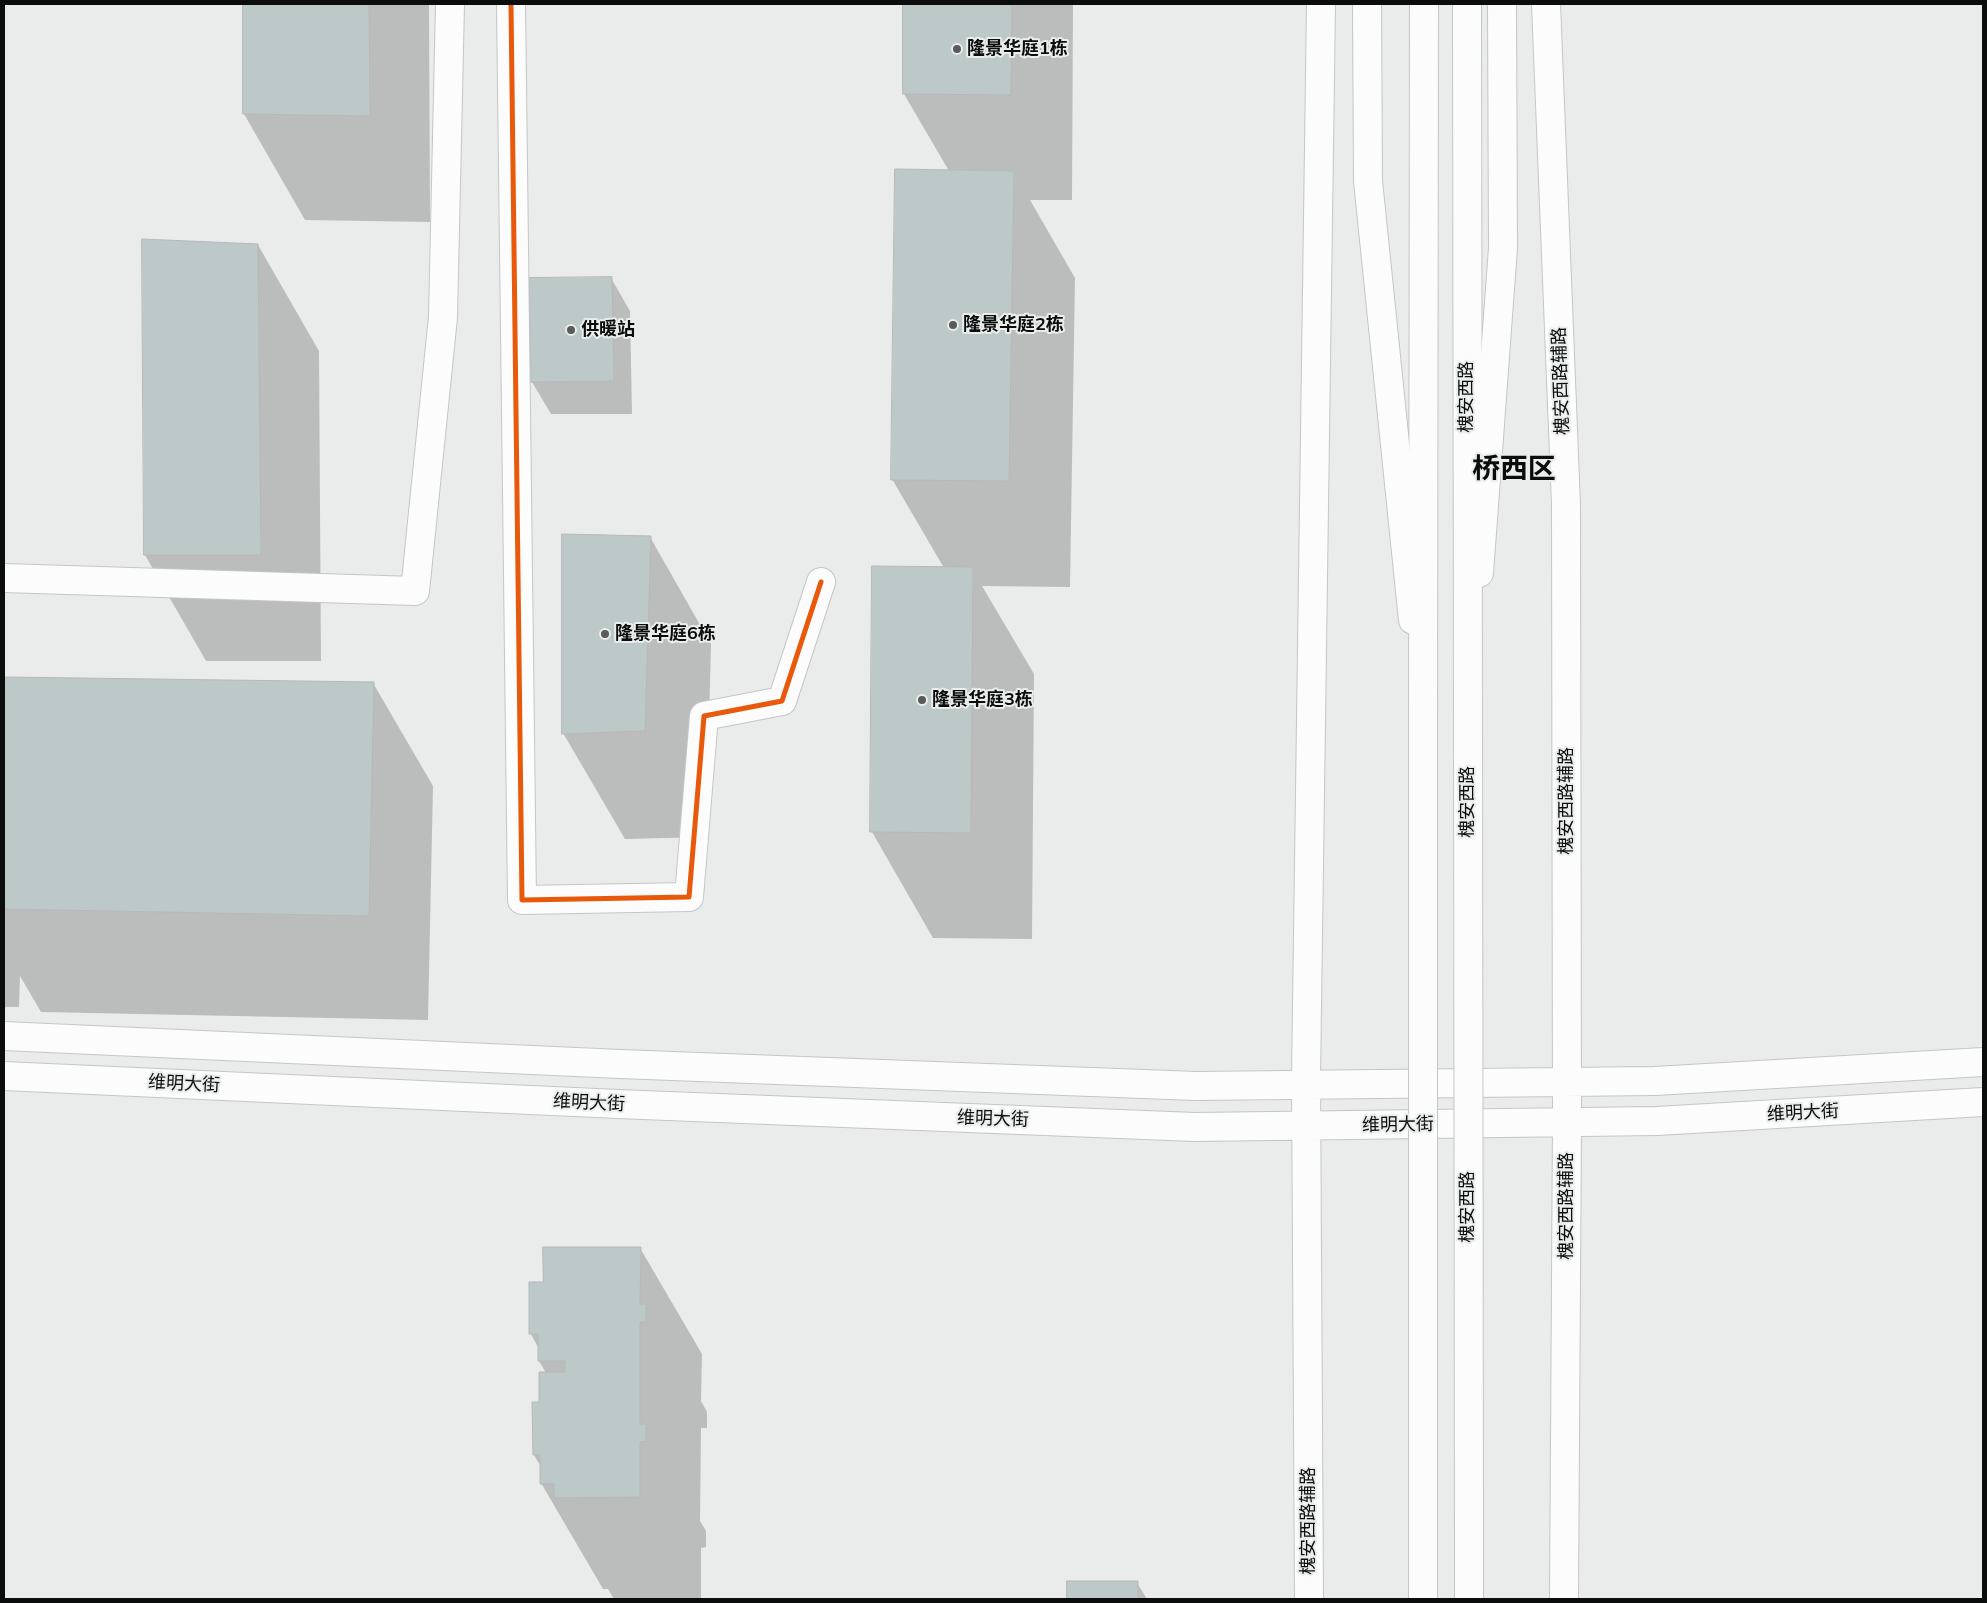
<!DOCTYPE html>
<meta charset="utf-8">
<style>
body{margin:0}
#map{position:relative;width:1987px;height:1603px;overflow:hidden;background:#eaeceb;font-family:Mulish,sans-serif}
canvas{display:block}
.frame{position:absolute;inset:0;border:5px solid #0b0c0c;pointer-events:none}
</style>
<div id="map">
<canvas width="1987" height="1603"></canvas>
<div class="frame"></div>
</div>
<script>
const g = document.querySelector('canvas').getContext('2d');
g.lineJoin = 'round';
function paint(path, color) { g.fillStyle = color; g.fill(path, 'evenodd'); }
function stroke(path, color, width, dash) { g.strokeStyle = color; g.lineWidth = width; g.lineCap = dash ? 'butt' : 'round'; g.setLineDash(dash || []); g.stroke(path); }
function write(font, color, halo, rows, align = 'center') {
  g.font = font + ' Mulish,"Noto Sans SC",sans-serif'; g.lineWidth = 4; g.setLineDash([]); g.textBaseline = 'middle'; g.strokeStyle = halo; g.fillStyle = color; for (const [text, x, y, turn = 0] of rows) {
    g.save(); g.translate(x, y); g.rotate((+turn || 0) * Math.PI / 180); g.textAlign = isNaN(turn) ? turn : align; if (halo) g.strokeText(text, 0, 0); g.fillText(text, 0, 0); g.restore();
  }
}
const shadow = new Path2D(`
 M244,4H429L430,222L305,220L244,114Z
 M904,4H1073L1072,200H1030L1075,278L1070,587L982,586L1034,674L1032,939L933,938L872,832L873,567L944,568L892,479L949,171L904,94Z
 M258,245L319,351L321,661H206L145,555Z
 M611,278L630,311L632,414H551L532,382Z
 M650,537L711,644L706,837L625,839L563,733Z
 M4,678L373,683L433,786L428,1020L41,1012L20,976L19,1007H4Z
 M640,1248L702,1354L701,1401L707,1412V1428H701L700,1521L706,1531V1547L701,1548V1599H614L608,1589H603L541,1483V1467L534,1455V1404H540L546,1373L539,1361V1349L531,1334V1283H544Z
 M1069,1582L1137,1583L1147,1599H1069Z`);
const building = new Path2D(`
 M243,4H369L370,116L243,114Z
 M903,4H1012L1011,95L903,94Z
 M895,169L1014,171L1009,481L891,480Z
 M142,239L258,244L261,555H144Z
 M612,277L614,381L531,382L529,278Z
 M562,534L651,536L645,731L562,734Z
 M872,566L973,567L971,833L870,832Z
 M4,677L374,682L369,916L4,909Z
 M543,1247H641L640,1304H646V1322H640V1424H646V1441L640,1442V1497L554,1498V1484H540V1455H533L532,1402H539V1372H565V1361H538V1334H529V1282H543Z
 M1067,1581H1138V1599H1067Z`);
const street = new Path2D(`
 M511,4L522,900L689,897L704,716L782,701L821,582
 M4,578L415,591L443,317L450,4`);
const secondary = new Path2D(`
 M1546,4L1566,505L1567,1122L1564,1599
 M4,1036L620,1064L1196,1086L1655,1081L1983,1062
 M4,1076L618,1104L1195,1127L1657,1121L1983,1102
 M1309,1599L1306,1078L1321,4`);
const primary = new Path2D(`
 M1367,4L1368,181L1413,620
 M1479,573L1503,248L1502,4`);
const highway = new Path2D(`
 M1467,4L1468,722
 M1423,718L1424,4
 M1469,1541V1599
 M1423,1599V1539`);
const highwayBridge = new Path2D(`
 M1468,722L1469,1541
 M1423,1539V718`);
const cycleway = new Path2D(`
 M511,4L522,900L689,897L704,716L782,701L821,582`);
const markers = [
 [957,49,5,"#595a5a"],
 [953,325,5,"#595a5a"],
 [571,330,5,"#595a5a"],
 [605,634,5,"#595a5a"],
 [922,700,5,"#595a5a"]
];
const poiNames = [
 ["隆景华庭1栋",967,49],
 ["隆景华庭2栋",963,325],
 ["供暖站",581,330],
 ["隆景华庭6栋",615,634],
 ["隆景华庭3栋",932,700]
];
const streetNames = [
 ["槐安西路辅路",1561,381,-92],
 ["槐安西路",1467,397,-90],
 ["槐安西路辅路",1567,801,-90],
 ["槐安西路",1468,802,-90],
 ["维明大街",184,1084,3],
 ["维明大街",589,1103,3],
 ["维明大街",1803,1113,-3],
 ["维明大街",993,1119,2],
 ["维明大街",1398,1125,-1],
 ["槐安西路辅路",1567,1206,-90],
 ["槐安西路",1468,1207,-90],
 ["槐安西路辅路",1309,1521,-90]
];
const townNames = [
 ["桥西区",1514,470]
];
paint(shadow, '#0003');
paint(building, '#bdc8c8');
stroke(building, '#b6b8b8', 1);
stroke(street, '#c4c6c4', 30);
stroke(secondary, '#c4c6c4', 30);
stroke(primary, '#c4c6c4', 30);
stroke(highway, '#c4c6c4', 30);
stroke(street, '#fcfcfc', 28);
stroke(secondary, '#fcfcfc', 28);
stroke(primary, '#fcfcfc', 28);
stroke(highway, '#fcfcfc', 28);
stroke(highwayBridge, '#c4c6c4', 30, []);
stroke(highwayBridge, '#fcfcfc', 28);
stroke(cycleway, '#e8590c', 5);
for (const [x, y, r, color] of markers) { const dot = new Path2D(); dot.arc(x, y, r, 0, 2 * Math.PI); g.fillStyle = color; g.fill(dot); stroke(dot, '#e9edec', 2); }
write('bold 18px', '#0b0c0c', '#e9edec', poiNames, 'left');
write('18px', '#0b0c0c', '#e9edec', streetNames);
write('bold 28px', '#0b0c0c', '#e9edec', townNames);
</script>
